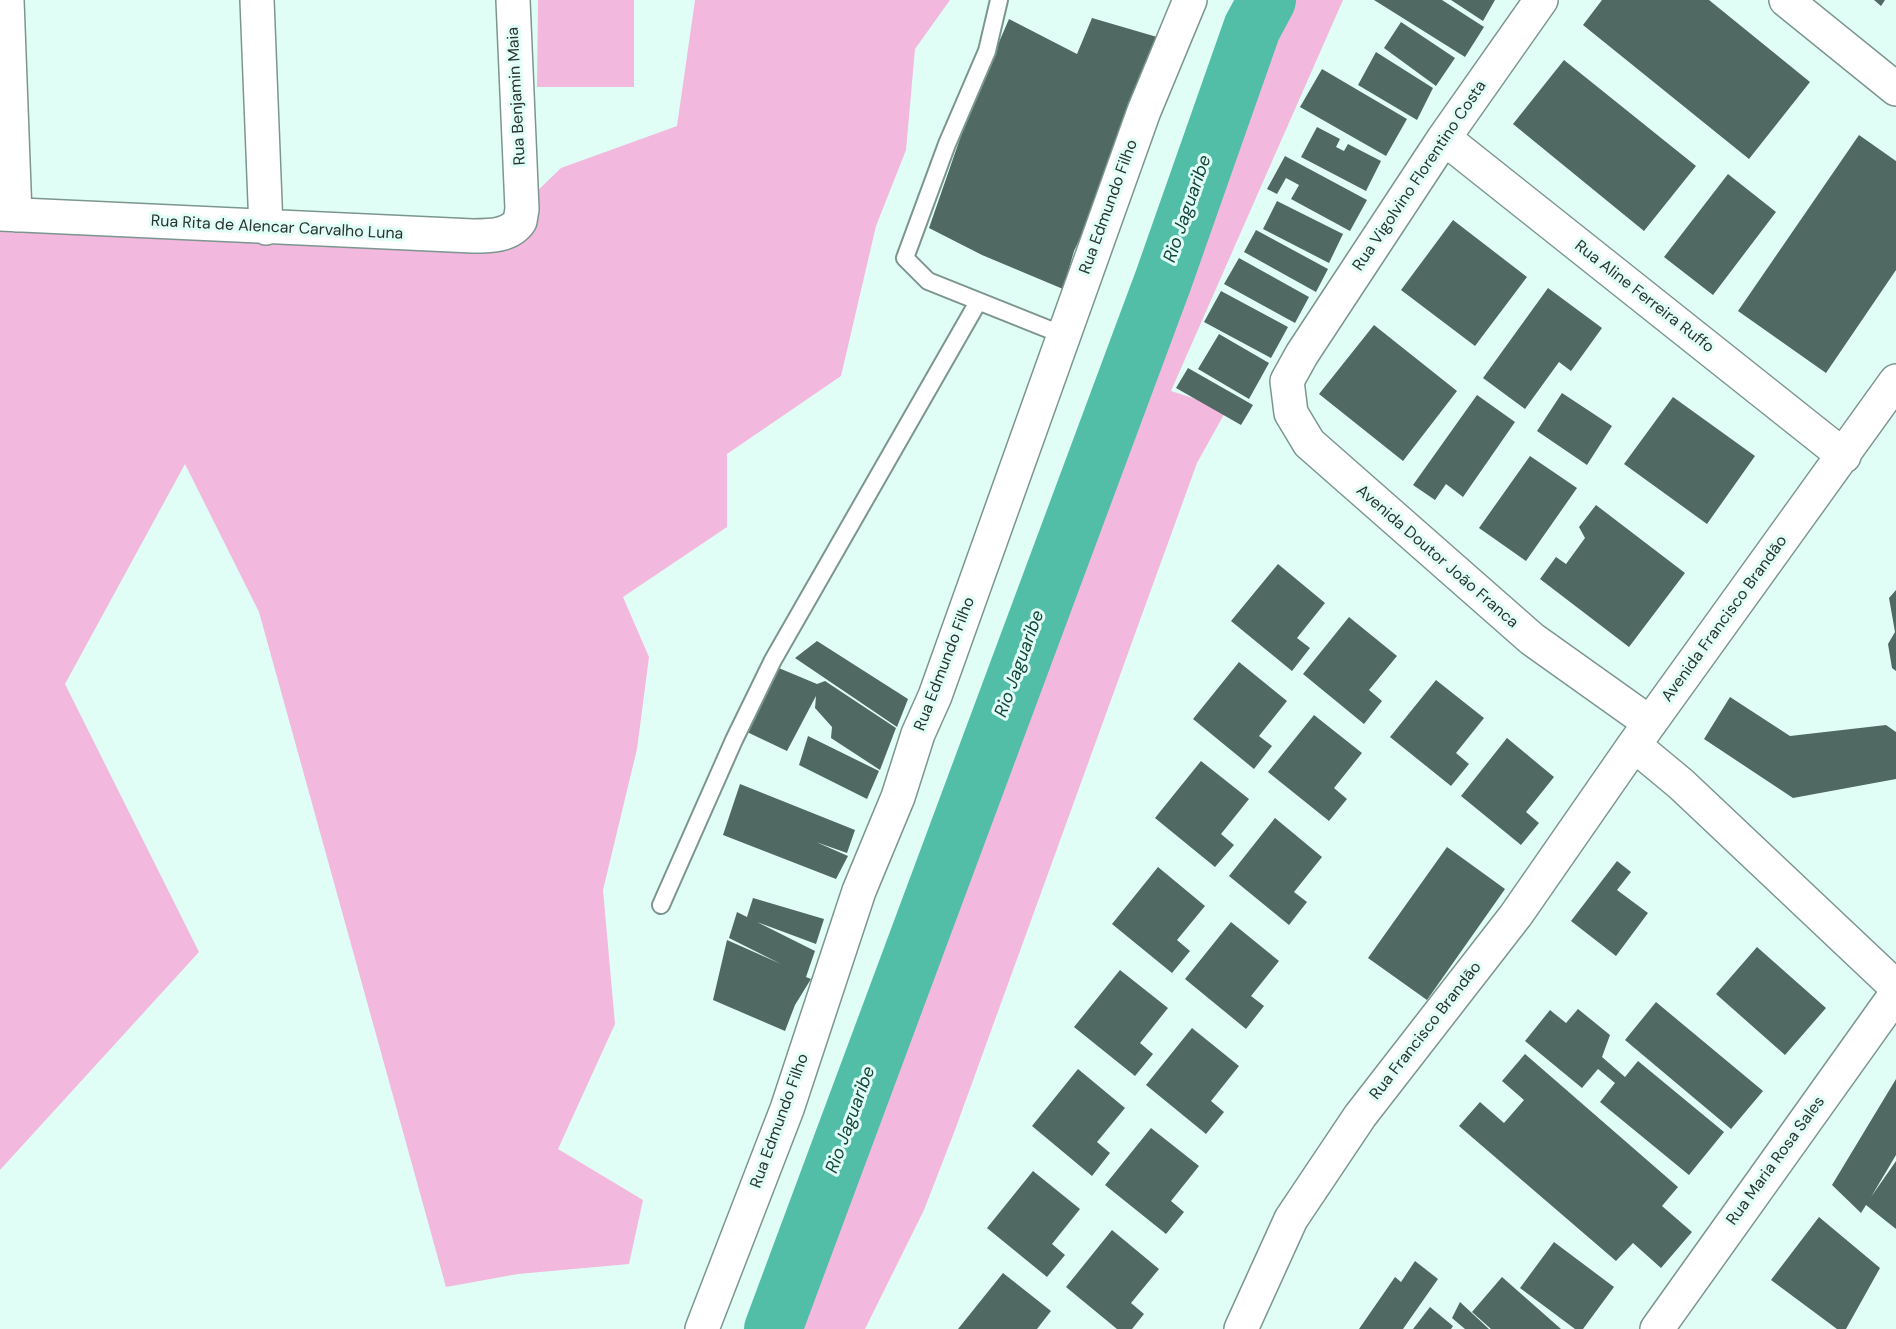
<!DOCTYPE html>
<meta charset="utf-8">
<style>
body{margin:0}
canvas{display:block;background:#e1fef6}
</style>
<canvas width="1896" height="1329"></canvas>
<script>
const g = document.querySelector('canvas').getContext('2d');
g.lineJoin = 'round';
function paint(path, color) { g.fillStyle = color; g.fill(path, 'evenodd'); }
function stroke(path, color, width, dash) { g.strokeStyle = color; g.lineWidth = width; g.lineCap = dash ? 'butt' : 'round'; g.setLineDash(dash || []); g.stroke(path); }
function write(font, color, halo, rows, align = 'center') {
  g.font = font + ' "DM Sans",sans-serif'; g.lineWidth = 6; g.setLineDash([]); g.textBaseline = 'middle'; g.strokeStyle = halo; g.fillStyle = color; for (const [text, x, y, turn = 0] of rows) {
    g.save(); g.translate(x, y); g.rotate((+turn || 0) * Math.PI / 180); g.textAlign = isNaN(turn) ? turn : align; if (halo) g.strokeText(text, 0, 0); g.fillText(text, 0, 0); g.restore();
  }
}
const green = new Path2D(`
 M538,0H634V87H537Z
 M695,0H950L915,49L906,150L876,226L841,376L727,454V527L623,597L649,657L637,749L603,890L615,1024L558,1149L643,1200L629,1264L518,1274L446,1287L259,612L185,464L65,684L199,952L0,1170V232L279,237L505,222L561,168L677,126Z
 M1253,0H1343L1171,391L1227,409L1197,463L955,1130L924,1210L865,1329H755L837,1124Z`);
const river = new Path2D(`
 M773,1329L1163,281L1252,28L1267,0`);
const building = new Path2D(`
 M1374,0H1442L1484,27L1465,57Z
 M1451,0H1495L1483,21Z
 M1602,0H1709L1810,82L1749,159L1583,25Z
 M1874,0H1885L1881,6Z
 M1092,18L1157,37L1122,122L1126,123L1107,165L1094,209L1074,251L1063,289L982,255L929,228L971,107L1009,19L1077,54Z
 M1401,22L1455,58L1436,86L1384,48Z
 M1376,52L1433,88L1417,120L1358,85Z
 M1564,60L1696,166L1644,231L1513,124Z
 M1322,69L1407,119L1386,156L1300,107Z
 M1317,127L1340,139L1336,147L1344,151L1348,144L1381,161L1366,191L1301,157Z
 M1859,135L1896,161V270L1826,373L1738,311Z
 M1285,156L1367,200L1350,231L1291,199L1299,185L1286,178L1277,194L1267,189Z
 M1728,174L1776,212L1713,295L1664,257Z
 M1277,201L1343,234L1329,263L1263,229Z
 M1453,220L1527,277L1475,346L1401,290Z
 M1256,230L1328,269L1316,292L1244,252Z
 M1239,258L1309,297L1295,323L1224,284Z
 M1548,288L1602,328L1571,371L1559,362L1525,409L1483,378Z
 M1221,291L1288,327L1271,358L1204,322Z
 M1374,325L1457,391L1403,461L1319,394Z
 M1219,334L1269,363L1249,399L1198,369Z
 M1188,368L1253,405L1241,425L1176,388Z
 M1562,393L1612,426L1587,465L1537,431Z
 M1477,395L1515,422L1463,497L1446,484L1435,500L1413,485Z
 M1673,397L1755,456L1707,524L1624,464Z
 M1530,456L1577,488L1526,561L1479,528Z
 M1596,505L1685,573L1629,647L1540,579L1556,557L1566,564L1585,538L1579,527Z
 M1278,564L1325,603L1297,638L1310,648L1292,671L1231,621Z
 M1896,590V671L1892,668L1888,644L1895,632L1889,598Z
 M1349,617L1397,656L1369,690L1382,701L1364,724L1303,674Z
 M817,641L908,699L897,727L795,658Z
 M1239,662L1287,701L1259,736L1272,746L1254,769L1193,719Z
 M774,666L817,684L825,681L896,728L880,770L831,738L832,727L815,708L816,696L787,751L747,732Z
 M1436,680L1484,718L1456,753L1469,764L1451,786L1390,737Z
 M1730,697L1790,736L1886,725L1896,732V779L1793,798L1704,739Z
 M1314,715L1362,753L1334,788L1347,799L1329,821L1268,772Z
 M808,736L879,771L867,799L799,765Z
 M1507,738L1554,777L1526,812L1539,823L1521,845L1461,796Z
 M1201,761L1249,799L1221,834L1234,845L1215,867L1155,818Z
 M740,784L855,830L847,853L816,842L848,856L836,879L723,835Z
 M1275,818L1322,857L1294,892L1307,902L1289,925L1229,876Z
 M1447,847L1505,889L1427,1000L1368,958Z
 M1617,861L1631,872L1617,890L1648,913L1616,956L1571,921Z
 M1158,867L1205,906L1177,940L1190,951L1172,973L1112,924Z
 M753,898L824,919L816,944L757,922L815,951L806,977L811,979L795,1005L785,1031L713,1000L727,940L781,964L729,938L737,912L747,917Z
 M1231,922L1279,961L1251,996L1264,1006L1246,1029L1185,979Z
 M1757,947L1826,1008L1785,1055L1716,994Z
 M1120,970L1168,1008L1140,1043L1153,1054L1135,1076L1074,1027Z
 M1656,1002L1763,1091L1731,1129L1625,1040Z
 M1578,1009L1610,1035L1602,1057L1625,1077L1638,1061L1724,1132L1689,1175L1600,1102L1615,1083L1598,1069L1582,1088L1525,1041L1550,1010L1566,1023Z
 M1192,1028L1239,1066L1211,1101L1224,1112L1206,1134L1146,1085Z
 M1525,1054L1678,1187L1662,1206L1692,1232L1661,1268L1633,1243L1616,1261L1459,1126L1480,1102L1504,1123L1524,1100L1502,1081Z
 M1078,1069L1125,1108L1097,1142L1110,1153L1092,1176L1032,1126Z
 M1896,1079V1155L1871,1197L1896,1161V1229L1866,1205L1861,1213L1832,1185Z
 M1151,1128L1199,1166L1171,1201L1184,1212L1166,1234L1105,1185Z
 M1033,1171L1080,1209L1052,1244L1065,1255L1047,1277L987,1228Z
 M1819,1217L1880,1268L1846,1329H1837L1771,1280Z
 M1112,1230L1159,1269L1131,1303L1144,1314L1132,1329H1117L1066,1287Z
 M1554,1242L1614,1287L1583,1329H1575L1520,1288Z
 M1415,1261L1438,1279L1403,1329H1359L1395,1277L1401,1282Z
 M1003,1273L1051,1311L1037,1329H958Z
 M1502,1277L1561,1329H1491L1472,1312Z
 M1460,1302L1489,1329H1465L1452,1318Z
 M1430,1307L1453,1326L1451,1329H1413Z`);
const lane = new Path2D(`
 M999,0L987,51L947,144L905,258L928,281L1063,335
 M661,905L734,740L773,660L978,302`);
const street = new Path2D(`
 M7,0L15,215
 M257,0L266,228
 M1541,0L1444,138L1302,354L1287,381L1291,413L1309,443L1532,639L1650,723
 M1786,0L1896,89
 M1444,138L1844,456
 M0,214L473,236C490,236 510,236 520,221L522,209L513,0
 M1896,381L1634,745L1681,784L1896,987
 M702,1329L787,1109L859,891L898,797L918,734L935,696L1144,111L1190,0
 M1241,1329L1291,1219L1360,1116L1516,915L1634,745`);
const secondary = new Path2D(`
 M1657,1329L1896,994`);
const streetNames = [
 ["Rua Benjamin Maia",517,96,-93],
 ["Rua Vigolvino Florentino Costa",1420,176,-56],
 ["Rua Edmundo Filho",1109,207,-70],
 ["Rua Rita de Alencar Carvalho Luna",277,228,3],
 ["Rua Aline Ferreira Ruffo",1644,297,38],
 ["Avenida Doutor João Franca",1437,557,41],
 ["Avenida Francisco Brandão",1725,619,-54],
 ["Rua Edmundo Filho",945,664,-69],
 ["Rua Francisco Brandão",1426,1031,-52],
 ["Rua Edmundo Filho",780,1121,-70],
 ["Rua Maria Rosa Sales",1776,1161,-54]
];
const waterNames = [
 ["Rio Jaguaribe",1188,209,-71],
 ["Rio Jaguaribe",1020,664,-70],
 ["Rio Jaguaribe",851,1120,-70]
];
paint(green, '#f2b8dd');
stroke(river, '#53bea7', 58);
paint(building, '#506963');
stroke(lane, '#7c968f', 20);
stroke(street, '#7c968f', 36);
stroke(secondary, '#7c968f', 36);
stroke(lane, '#fff', 16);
stroke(street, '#fff', 33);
stroke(secondary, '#fff', 33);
write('16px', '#293431', '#e1fef6', streetNames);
write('italic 18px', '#134339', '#e1fef6', waterNames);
</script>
